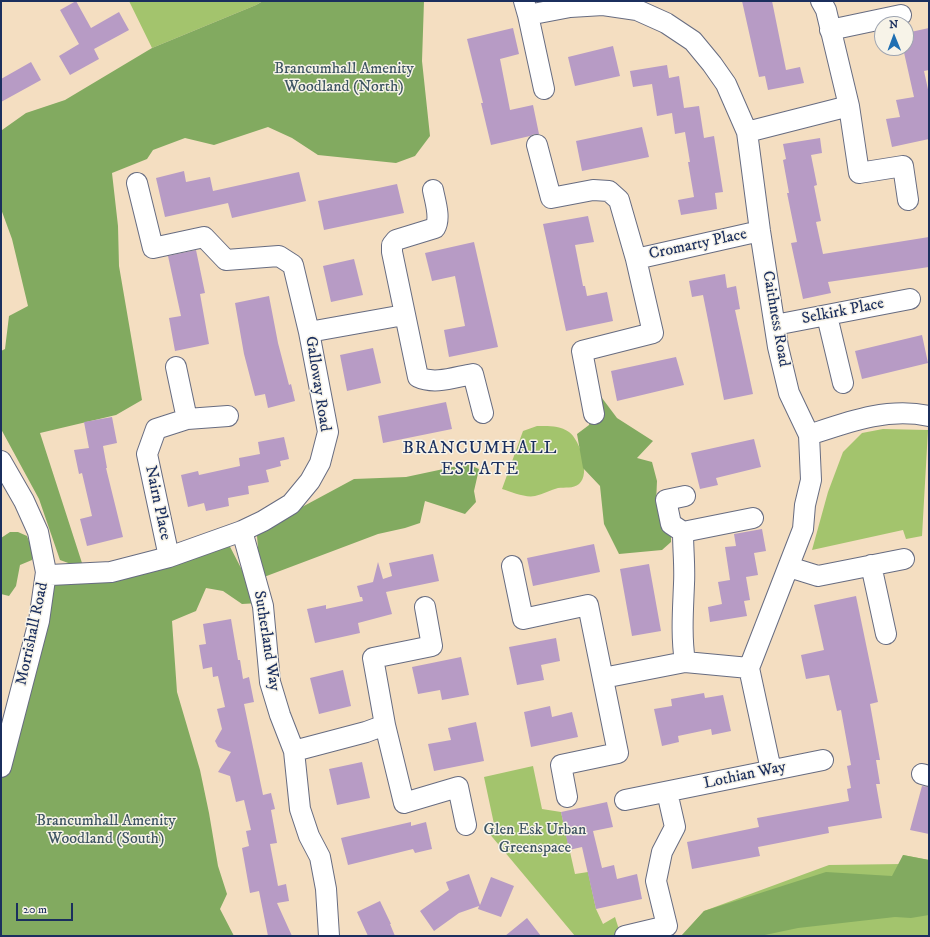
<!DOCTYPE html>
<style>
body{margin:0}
#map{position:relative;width:930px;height:937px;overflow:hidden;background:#f4dec1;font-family:"IM FELL DW Pica",serif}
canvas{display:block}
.frame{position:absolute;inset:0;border:2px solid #1b2f5e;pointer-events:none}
.north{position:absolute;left:874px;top:16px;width:40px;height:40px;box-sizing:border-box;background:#f7f3e8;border:1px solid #9fa5b1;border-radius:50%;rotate:359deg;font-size:11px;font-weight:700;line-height:16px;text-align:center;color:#1b2f5e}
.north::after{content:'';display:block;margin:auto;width:14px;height:18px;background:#1f6fb2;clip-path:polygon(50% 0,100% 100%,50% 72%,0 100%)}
.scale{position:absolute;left:16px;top:903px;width:57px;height:18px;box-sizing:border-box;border:2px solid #1b2f5e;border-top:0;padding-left:5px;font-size:12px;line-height:14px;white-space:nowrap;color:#1b2f5e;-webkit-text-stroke:3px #f7f3e8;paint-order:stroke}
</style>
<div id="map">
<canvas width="930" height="937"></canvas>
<div class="frame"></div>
<div class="north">N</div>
<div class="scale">20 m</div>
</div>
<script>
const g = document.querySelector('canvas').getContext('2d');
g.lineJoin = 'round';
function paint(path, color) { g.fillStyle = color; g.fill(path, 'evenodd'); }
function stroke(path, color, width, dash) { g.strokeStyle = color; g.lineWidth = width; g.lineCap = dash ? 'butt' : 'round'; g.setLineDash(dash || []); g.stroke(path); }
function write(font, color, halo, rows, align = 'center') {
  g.font = font + ' "IM FELL DW Pica",serif'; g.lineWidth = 3; g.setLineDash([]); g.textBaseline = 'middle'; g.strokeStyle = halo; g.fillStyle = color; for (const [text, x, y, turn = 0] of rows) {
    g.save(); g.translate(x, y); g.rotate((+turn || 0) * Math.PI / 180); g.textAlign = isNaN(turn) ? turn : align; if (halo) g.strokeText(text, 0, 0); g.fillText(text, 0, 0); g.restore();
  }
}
const green = new Path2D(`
 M129,1H263L256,5L152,48Z
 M537,426C548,426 559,425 569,432C580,440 591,474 579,484C573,489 565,487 558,488C551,490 543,494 535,496C525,498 512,492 502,489L523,431Z
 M883,429L928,430L922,536L906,539L903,530L812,550L828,492L843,452L862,433Z
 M533,766L542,809L561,812L575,874L588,872L596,909L603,924L615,917L621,936H575L488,832L494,824L484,777Z
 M903,855L929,860V936H682L704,911L829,865L902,864Z`);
const forest = new Path2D(`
 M263,1H424L422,61L430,136L415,156L396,163L318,155L292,138L268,127L214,145L185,138L153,150L147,159L112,173L118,226L119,266L142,400L116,415L40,433L82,563L71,564L60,560L39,499L1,429V351L5,349L9,316L28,306L12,239L1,209V133L2,130L26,113L65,100L152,48L256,5Z
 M596,390L617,418L653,441L637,458L652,462L657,481L656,503L671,516V542L662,550L619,554L604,524L600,486L583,468L577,434L589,425Z
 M467,464L479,469L474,491L476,502L465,514L425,501L420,523L405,528L378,534L256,580L258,548L257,536L263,521L289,514L354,479L406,477Z
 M10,532H18L27,536L32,549V560L20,565L16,586L9,596L1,594V538Z
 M225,537L259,603L242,604L223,591L206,588L196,611L172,621L177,692L200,770L209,813L218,866L227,894L220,909L234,936H1V767L46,572H111Z
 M903,855L929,860V915L911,918L895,917L798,928L760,936H681L704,911L826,872L892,876Z`);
const building = new Path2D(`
 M76,1L91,28L119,12L129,30L94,49L99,59L70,75L59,56L79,44L60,10Z
 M742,1H772L786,70L800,67L804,83L768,90L765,76L759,77Z
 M513,28L519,54L500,59L510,110L533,105L539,134H534L530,136L491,145L481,103H483L467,39Z
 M929,28V70L924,71L929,94V139L892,147L886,119L900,117L896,100L914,97L903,48H906V33Z
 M613,46L620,76L575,86L568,57Z
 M31,62L41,80L1,102V79Z
 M667,65L669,78L679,76L684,108L699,106L704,138L714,136L723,192L715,193L717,209L681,215L678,200L694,197L688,162H690L685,132L675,134L672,113L657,116L652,84L633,87L630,71Z
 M642,127L649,157L582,171L576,141Z
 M820,138L822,153L811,155L817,185L814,186L821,221L816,222L823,254L929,237V267L828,282L831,293L803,299L791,243L797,242L787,193H789L783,160L786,159L783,144Z
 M184,171L186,182L210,177L213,191L299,172L306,201L232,218L228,203L165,217L156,178Z
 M397,184L404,213L324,230L318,201Z
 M588,216L594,242L575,245L583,286H585L587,296L607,292L613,321L566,331L543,224Z
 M474,242L498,347L449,357L444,330L465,326L455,276L432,281L425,253Z
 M196,250L205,293L200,294L209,344L175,351L169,318L181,316L168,256Z
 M354,259L363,295L331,302L323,266Z
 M725,274L727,288L736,286L740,309L735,310L753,394L724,400L703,295L692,297L689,281Z
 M269,296L278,343L289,385L291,384L295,401L268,408L265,394L255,396L244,354L235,303Z
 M922,335L928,363L862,379L855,351Z
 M373,348L381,383L347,391L340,355Z
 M676,357L684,385L617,401L611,371Z
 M446,402L452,429L383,443L378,416Z
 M112,417L117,443L103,446L107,468H106L123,537L87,546L80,519L92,516L82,473L79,474L74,450L89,448L84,422Z
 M284,437L289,459L280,461L281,466L266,470L269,482L248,486L249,494L228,498L229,506L206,511L204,503L188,507L181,475L198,471L199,475L240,466L239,458L260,454L258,442Z
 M754,439L761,467L716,478L718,485L700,489L691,453Z
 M762,529L766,551L754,553L758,575L746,577L750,600L744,601L747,616L710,622L708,607L722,604L718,582L730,580L725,547L736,546L734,534Z
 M594,544L600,572L533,586L527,558Z
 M433,554L439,581L386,592L392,614L358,623L360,633L315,643L307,609L326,605V609L363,601L362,597H360L357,586L373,582L378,562L383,579L392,576L389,563Z
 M649,564L661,631L632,636L620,569Z
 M856,596L878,702L870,704L880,760H876L880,784H876L882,818L828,827L829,833L758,847L760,856L692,869L687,842L759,827L757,818L849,801L847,789L851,788L847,766L851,765L841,710L837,711L829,675L806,679L801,655L824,650L814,605Z
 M231,619L238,660H240L243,679L249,677L254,702L244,704L263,795L271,793L275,809L271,810L277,843L270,844L278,886L286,884L289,901L277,903L292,936H268L259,891L250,893L242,848L249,846L246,831L251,830L244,800L236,802L230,776L218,772L231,752L218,747L215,741L222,729L217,709L225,707L218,676L213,677L212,667L203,669L199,645L206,644L203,624Z
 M556,638L560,661L541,665L544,680L517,685L509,647Z
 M461,657L469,695L442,700L440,690L418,694L412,667Z
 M343,670L351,706L319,714L310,678Z
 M704,693L705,698L723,695L731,731L712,735L711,729L678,736L679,742L662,746L654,709L672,706L671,699Z
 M550,706L552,717L572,712L578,737L531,747L524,712Z
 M476,722L484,761L434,771L428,744L451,740L448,728Z
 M362,762L370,798L337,805L329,769Z
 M922,786L929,787V834L910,830Z
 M607,802L613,827L593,831L602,868L614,865L617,879L637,874L642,899L596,909L582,847L569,850L561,812Z
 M411,822V826L426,822L432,849L415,853L413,849L348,865L341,838Z
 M469,874L480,905L491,877L514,886L501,917L478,909L479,906L459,913L434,931L420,911L449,890L446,882Z
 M380,901L391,924H390L395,936H368L357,912Z
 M527,918L541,936H505Z`);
const minor = new Path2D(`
 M524,1L528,15L570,7L603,5L637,10L666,23L693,41L712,64L726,84L747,132L760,231L778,347L789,393L809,435L811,480L805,505L803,529L749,668L771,770
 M528,15L544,89
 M830,30L901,15
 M849,106L859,173L903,166L908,200
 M747,132L849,106L826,10L821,1
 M537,145L551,198L593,190L609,191L619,200L636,259L760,231
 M433,190C435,201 441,218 435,228L396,240L392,245V252L418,377C435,385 455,377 473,374L483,413
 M827,316L843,383
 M775,325L910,299
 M309,332L404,315
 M176,367L187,419
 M594,414L582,351L653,333L636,259
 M809,435C848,422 887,407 929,416
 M1,461L24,501L38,532L46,572L39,621L1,767
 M242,531L263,606L270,682L280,715L294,751L300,809L309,836L320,857L326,889L329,936
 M683,532L671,524L666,500L685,496
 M169,557L147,454L156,429L187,419L228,416
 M871,565L886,634
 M512,566L523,619L588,605L618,753L561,765L567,797
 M789,567L818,576L904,559
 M46,572L50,575L111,572L169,557L242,531L263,521L291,504L310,481L320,463L328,432L309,332L293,265L279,256L226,260L204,237L153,248L137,183
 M685,662C681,636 683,610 684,584C685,567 683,549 683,532L753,518
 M603,678L685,662L749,668
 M385,725L404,803L458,787L466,825
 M294,751L366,732L385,725L373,658L432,646L425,607
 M922,774L929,776
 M625,800L823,760
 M625,936L667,926L656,881L662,852L675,827L667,792`);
const parkNames = [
 ["Brancumhall Amenity",344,70],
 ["Woodland (North)",344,88],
 ["Brancumhall Amenity",106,822],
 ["Woodland (South)",106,840],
 ["Glen Esk Urban",535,831],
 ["Greenspace",535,849]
];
const streetNames = [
 ["Cromarty Place",698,245,-12],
 ["Selkirk Place",843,312,-11],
 ["Caithness Road",775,319,80],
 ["Galloway Road",317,384,81],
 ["Nairn Place",157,503,78],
 ["Morrishall Road",33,634,-78],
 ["Sutherland Way",266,641,81],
 ["Lothian Way",745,776,-12]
];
const quarterNames = [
 ["BRANCUMHALL",480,449],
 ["ESTATE",480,470]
];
paint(green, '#a3c46d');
paint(forest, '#82aa60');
paint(building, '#b79bc5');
stroke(minor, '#676c81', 22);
stroke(minor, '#fff', 20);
write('16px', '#3d5462', '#f7f3e8', parkNames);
write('16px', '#1b2f5e', '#f7f3e8', streetNames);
g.letterSpacing = '1px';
write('18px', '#1b2f5e', '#f7f3e8', quarterNames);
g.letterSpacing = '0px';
</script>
